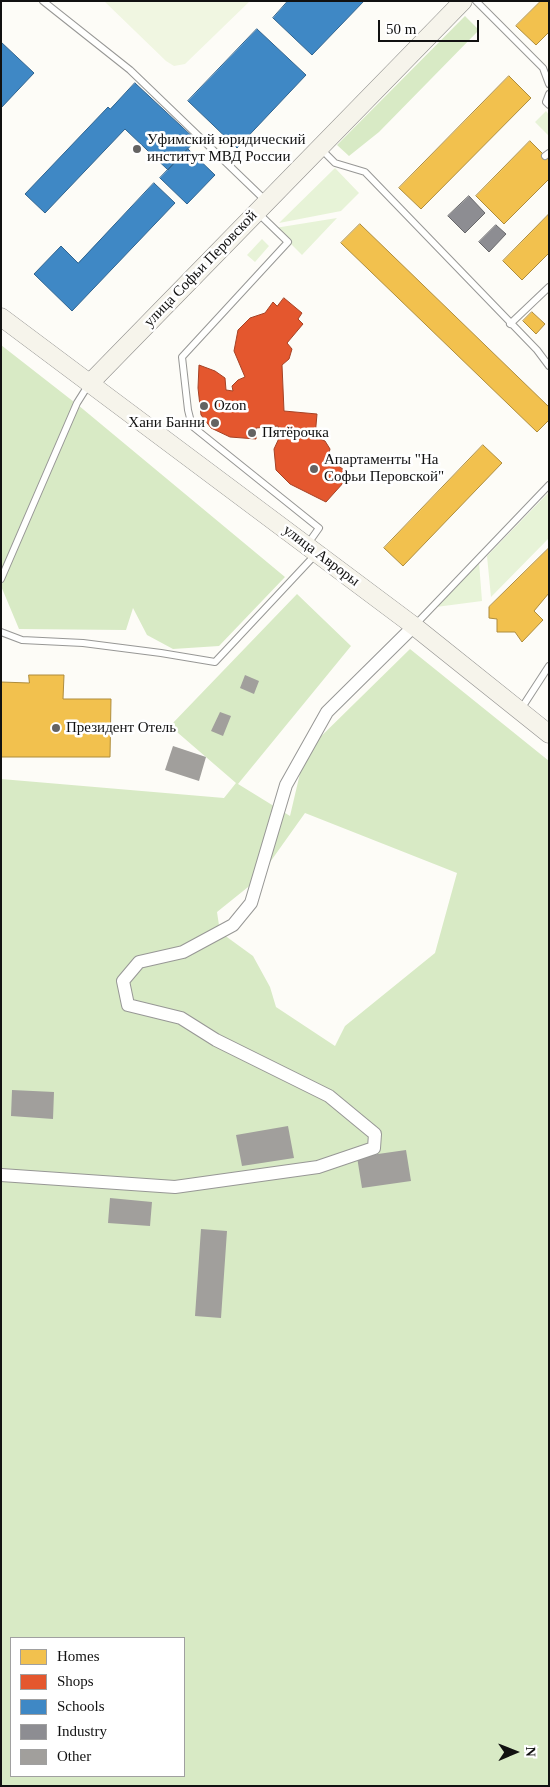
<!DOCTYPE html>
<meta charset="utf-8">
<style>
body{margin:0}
#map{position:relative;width:550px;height:1787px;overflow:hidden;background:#fdfcf7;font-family:Georgia,serif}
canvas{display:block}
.frame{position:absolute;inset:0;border:2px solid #111;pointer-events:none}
.legend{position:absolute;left:10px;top:1637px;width:175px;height:140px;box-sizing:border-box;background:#fff;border:1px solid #a0a0a0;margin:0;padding:6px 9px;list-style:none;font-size:15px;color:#111}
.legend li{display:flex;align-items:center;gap:10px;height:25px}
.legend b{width:25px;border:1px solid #a0a0a0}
.north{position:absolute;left:490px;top:1727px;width:50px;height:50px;-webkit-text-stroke:4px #fff;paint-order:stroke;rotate:89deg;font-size:14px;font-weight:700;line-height:20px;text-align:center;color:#111}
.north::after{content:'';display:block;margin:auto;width:18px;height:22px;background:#111;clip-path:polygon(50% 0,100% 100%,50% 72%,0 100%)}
.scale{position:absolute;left:378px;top:20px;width:101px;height:22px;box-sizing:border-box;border:2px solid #111;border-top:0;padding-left:6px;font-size:15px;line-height:18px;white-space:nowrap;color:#111;-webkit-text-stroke:4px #fff;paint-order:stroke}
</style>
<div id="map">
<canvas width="550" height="1787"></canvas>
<div class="frame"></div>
<ul class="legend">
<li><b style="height:14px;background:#f2c14e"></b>Homes</li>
<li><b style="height:14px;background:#e4572e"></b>Shops</li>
<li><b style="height:14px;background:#3f88c5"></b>Schools</li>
<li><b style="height:14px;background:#8d8d92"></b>Industry</li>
<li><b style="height:14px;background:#a19f9c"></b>Other</li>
</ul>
<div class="north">N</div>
<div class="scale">50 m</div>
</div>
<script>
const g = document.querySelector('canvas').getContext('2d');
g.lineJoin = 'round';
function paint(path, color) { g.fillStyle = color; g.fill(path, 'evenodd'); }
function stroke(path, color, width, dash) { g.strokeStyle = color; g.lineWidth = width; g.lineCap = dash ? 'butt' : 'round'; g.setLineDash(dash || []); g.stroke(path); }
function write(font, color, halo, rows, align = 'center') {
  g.font = font + ' Georgia,serif'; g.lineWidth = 5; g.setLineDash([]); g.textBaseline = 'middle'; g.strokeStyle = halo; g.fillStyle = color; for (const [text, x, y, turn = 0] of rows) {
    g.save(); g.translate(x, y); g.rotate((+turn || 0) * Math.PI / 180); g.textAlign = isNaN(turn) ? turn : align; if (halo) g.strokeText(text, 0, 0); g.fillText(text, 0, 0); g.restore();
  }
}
const green = new Path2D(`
 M546,111L549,115V136L535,122Z
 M335,168L359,193L341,211L279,223Z
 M337,218L302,255L275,228Z
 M262,239L269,246L255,262L247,255Z
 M549,492V538L491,597L487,556Z
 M479,562L482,601L436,607Z`);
const forest = new Path2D(`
 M465,16L479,30L379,132L349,156L337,145Z
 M1,345L74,402L1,573Z
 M78,405L285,577L219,646L173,649L147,635L133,608L126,630L19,629L1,586Z
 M297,594L351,646L238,784L290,816L305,752L410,649L549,761V1786H1V779L224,798L236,783L170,726ZM305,813L457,873L435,953L345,1026L335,1046L276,1007L270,987L253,956L220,932L217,912L258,879ZM11,1638H184V1776H11Z`);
const pitch = new Path2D(`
 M104,1H250L185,64L174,66L166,61Z`);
const homes = new Path2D(`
 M541,1H549V32L536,45L516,26Z
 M509,76L531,98L421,209L399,188Z
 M530,141L549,160V179L504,224L476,196Z
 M549,214V253L522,280L503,261Z
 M360,224L549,407V420L537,432L341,243Z
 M532,312L545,324L536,334L523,321Z
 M483,445L502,463L403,566L384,548Z
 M549,548V593L534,611L543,620L522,642L515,632H497V619L489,618V607Z
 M29,675H64L63,699H111L110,757H1V682L29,683Z`);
const shops = new Path2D(`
 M284,298L302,313L298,319L303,324L287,343L292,349L289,359L282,365L284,411L317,414L315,437L325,441L330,449L328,457L345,471L339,479L344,482L326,502L290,484L276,470L274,449L280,436L278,426L256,428V439L230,437L211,428L201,415L198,388L199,365L215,371L225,378L226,390L233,391L232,386L238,380L245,377L234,351L238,330L250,318L265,313L273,302L277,306Z`);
const schools = new Path2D(`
 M288,1H364L312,55L273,18Z
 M257,29L306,75L237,148L188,101Z
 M1,42L34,73L1,108Z
 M135,83L196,140L168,170L125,129L45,213L25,194L108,107L110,109Z
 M188,149L215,175L187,204L160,178Z
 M154,183L175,203L72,311L34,274L61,246L78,263Z`);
const industry = new Path2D(`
 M469,196L485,213L465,233L448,216Z
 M496,225L506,234L489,252L479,242Z`);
const building = new Path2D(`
 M245,675L259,681L254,694L240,688Z
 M220,712L231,716L223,736L211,731Z
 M173,746L206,757L199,781L165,770Z
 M12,1090L54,1092L53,1119L11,1116Z
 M288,1126L294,1158L242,1166L236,1135Z
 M406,1150L411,1181L362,1188L357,1157Z
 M110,1198L152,1202L150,1226L108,1223Z
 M201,1229L227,1231L221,1318L195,1316Z`);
const lane = new Path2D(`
 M43,1L130,70L266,201
 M476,1L543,68L549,84
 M549,94L546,102L549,105
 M321,149L335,163L365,172L537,350L549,366
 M545,156L549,153
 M258,213L288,242L182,357L188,410L192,426L319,528L307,545
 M510,324L549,287
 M1,579L77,403L89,384
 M415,625L549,485
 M1,632L22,640L83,643L161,653L215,662L316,554
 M521,709L549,666`);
const street = new Path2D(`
 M1,1175L175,1187L318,1167L374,1148L375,1134L329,1096L216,1040L181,1018L128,1005L123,981L139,962L183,952L233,925L251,903L286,785L327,712L414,626`);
const secondary = new Path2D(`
 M1,317L414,626L549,734
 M90,383L463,1`);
const markers = [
 [137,149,5,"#646362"],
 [204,406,5,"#646362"],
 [215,423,5,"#646362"],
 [252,433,5,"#646362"],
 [314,469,5,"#646362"],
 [56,728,5,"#646362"]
];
const poiNames = [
 ["Уфимский юридический",147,140],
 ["институт МВД России",147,157],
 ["Ozon",214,406],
 ["Хани Банни",205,423,"right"],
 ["Пятёрочка",262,433],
 ["Апартаменты \"На",324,460],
 ["Софьи Перовской\"",324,477],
 ["Президент Отель",66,728]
];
const streetNames = [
 ["улица Софьи Перовской",201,269,-46],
 ["улица Авроры",321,556,37]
];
paint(green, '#e7f3d7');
paint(forest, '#d8eac5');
paint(pitch, '#f0f6e1');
paint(homes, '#f2c14e');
stroke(homes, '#ae8c3c', 1);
paint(shops, '#e4572e');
stroke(shops, '#a54225', 1);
paint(schools, '#3f88c5');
stroke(schools, '#31648f', 1);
paint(industry, '#8d8d92');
stroke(industry, '#68686b', 1);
paint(building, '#a19f9c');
stroke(lane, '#979795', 8);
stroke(street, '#979795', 14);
stroke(secondary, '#8e8d8b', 19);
stroke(lane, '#fffffe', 6);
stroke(street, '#fffffe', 12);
stroke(secondary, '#f6f4eb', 18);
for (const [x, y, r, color] of markers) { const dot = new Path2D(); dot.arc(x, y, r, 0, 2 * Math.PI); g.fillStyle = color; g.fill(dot); stroke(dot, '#fff', 2); }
write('15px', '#111', '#fff', poiNames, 'left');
write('15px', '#111', '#fff', streetNames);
</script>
